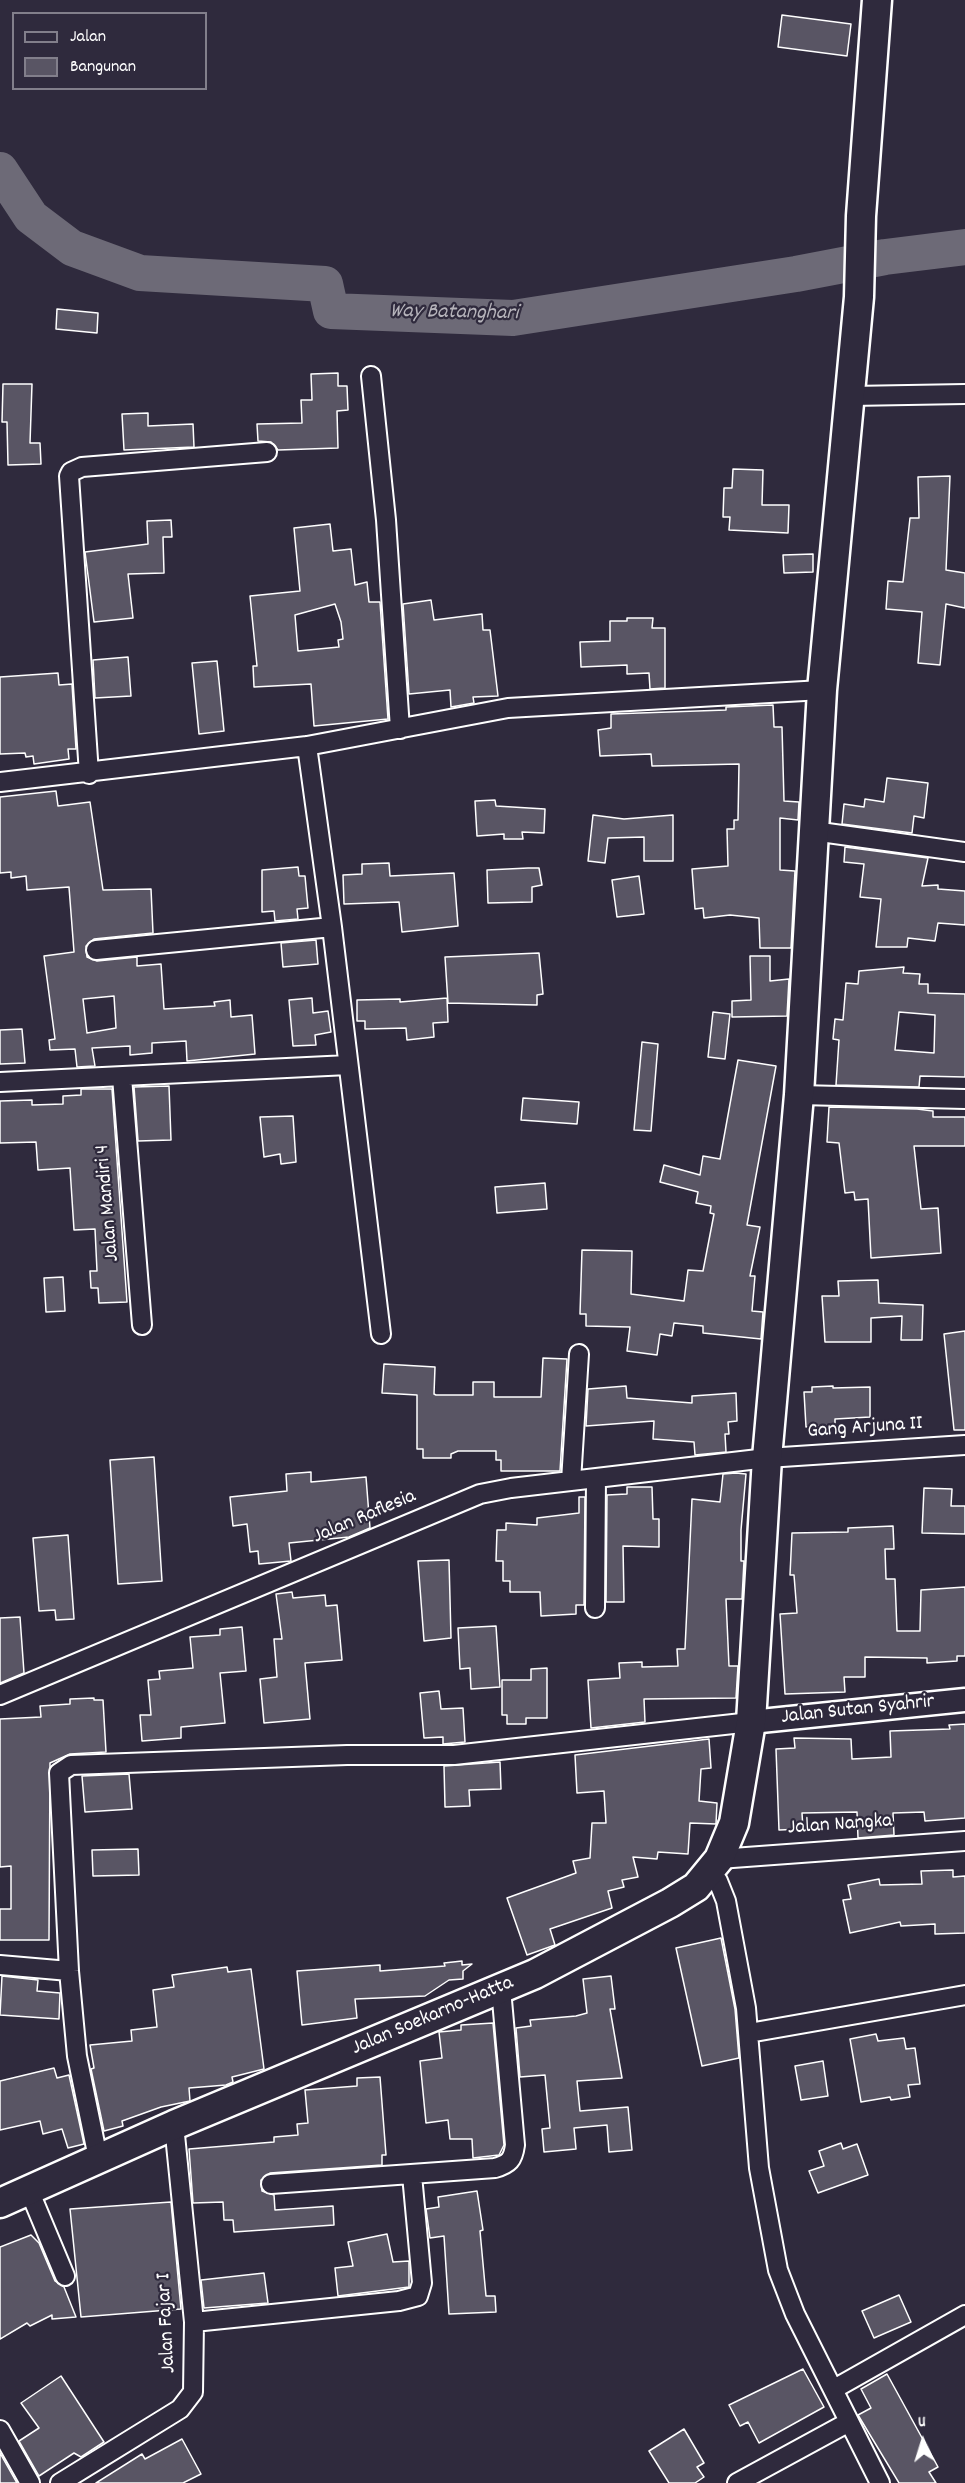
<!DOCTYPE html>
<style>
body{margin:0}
#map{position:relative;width:965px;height:2483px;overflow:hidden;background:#2f2a3d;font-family:Dekko,sans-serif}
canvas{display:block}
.legend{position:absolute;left:12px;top:12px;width:195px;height:78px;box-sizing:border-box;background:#2f2a3d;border:2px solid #827f8b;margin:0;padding:8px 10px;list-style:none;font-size:18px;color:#fff}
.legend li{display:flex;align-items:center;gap:12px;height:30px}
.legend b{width:30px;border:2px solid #827f8b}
.north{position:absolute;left:893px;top:2411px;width:60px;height:60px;-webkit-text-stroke:4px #2f2a3d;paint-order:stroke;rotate:356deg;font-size:16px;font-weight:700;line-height:24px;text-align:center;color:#fff}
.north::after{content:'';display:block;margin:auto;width:21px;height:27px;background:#fff;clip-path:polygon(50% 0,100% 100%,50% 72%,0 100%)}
</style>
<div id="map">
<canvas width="965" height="2483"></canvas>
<ul class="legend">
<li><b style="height:8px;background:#2f2a3d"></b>Jalan</li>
<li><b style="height:16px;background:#595564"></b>Bangunan</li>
</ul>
<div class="north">U</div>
</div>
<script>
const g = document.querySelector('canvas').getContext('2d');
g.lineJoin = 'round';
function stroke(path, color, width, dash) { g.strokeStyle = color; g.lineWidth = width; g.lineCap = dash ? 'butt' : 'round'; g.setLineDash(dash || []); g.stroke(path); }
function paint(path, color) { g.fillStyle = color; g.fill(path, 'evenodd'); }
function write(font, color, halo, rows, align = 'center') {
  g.font = font + ' Dekko,sans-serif'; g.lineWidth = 4.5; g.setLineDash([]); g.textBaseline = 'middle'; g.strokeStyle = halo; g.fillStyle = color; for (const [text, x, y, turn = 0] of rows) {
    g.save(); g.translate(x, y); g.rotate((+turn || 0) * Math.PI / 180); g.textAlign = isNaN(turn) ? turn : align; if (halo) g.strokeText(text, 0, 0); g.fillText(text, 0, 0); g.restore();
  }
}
const river = new Path2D(`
 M0,170L31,217L72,248L140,273L325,284L331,311L513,318L796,274L885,257L965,247`);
const building = new Path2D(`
 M782,15L851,24L847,56L778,47Z
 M57,309L98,313L97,333L56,329Z
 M338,373V386H347L348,410L337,411L338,448L278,450L271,442L258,441L257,424L302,423L301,400H312L311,374Z
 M3,384H32L30,443H40L41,464L8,465L7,422H2Z
 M148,413V426L193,424L194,447L124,450L122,414Z
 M733,469L763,470L762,505H789L788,533L729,530L730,517H723L724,488H732Z
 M950,476L946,570L965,573V608L946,604L940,665L918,663L922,612L886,609L888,581L903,582L910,518H919L918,477Z
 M171,520L172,537H163L164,573L128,574L133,618L94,622L85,552L148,544L147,521Z
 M330,524L333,551L351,549L355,585L367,582L369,602H380L388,719L314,726L311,684L254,687L253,666H257L250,596L300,591L294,528ZM335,604L341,622L343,639L338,640L339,647L298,651L295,615Z
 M813,554V572L784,573L783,555Z
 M431,600L434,620L482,614L483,630H490L498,696L473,697L474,703L451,707L450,690L409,694L403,604Z
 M627,618H653L652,628H665V688L650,689L649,673L627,674V665L581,667L580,642L610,641V621H627Z
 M128,657L131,696L95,698L93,660Z
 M217,661L224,731L199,734L192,663Z
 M58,673L59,685L72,684L76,749H68L69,759L34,764L33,756L26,757L25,753L0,754V677Z
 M773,705L774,727H782L784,801L799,802L798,820L780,818V870L795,871L791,948H760L759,918L730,915L704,918L703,908L695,909L692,869L728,866L727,829H734V820H738L739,764L652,766L651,754L600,756L598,730L611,728V714L726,710V707Z
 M887,778L928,783L924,818L914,816L912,833L842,824L844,804L864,807L865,799L884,802Z
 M56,791L58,806L90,802L103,890L151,889L153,933L94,939L86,946L87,957L97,961L137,957V966L161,964L164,1009L215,1006L214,1002L230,1000L231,1017L252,1015L255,1054L187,1061L186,1041L152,1043V1053L130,1055V1046L92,1048L95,1066L77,1067L75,1049L50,1050L49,1040L55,1039L44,956L74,952L69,887L27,890L26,876L11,878V872L0,873V797ZM114,996L116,1028L87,1033L83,999Z
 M495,800L496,806L545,809L544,833L522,832L523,839H504V834L477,836L475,801Z
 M593,815L624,819L673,815V861H644V837L608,838L605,863L588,861Z
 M845,847L928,858L922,886L938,885V889L965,891V925L938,923L935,941L908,938L907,947H876L881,899L860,897L864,864L844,862Z
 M389,863L390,876L454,873L458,926L402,932L399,902L344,904L343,875L362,874V864Z
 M298,867L299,876H305L308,908L297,909L298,919L275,921L274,911L262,912V870Z
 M528,868H539L542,885L532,887V902L488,903L487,870Z
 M639,876L644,914L617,917L612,880Z
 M316,940L318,964L283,967L281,943Z
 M539,953L543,994L537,995V1005L448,1003L445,957Z
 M750,956H770V981L789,979L787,1016L732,1017V1001L751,1000Z
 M904,967L903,973L920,974L919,984H928V993L965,994V1077L920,1076L919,1087L836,1085L839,1040L833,1039L835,1019L843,1020L846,983L858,984L859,971ZM899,1012L935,1015L934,1053L895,1050Z
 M312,998L313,1013L328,1011L331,1032L315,1035L316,1045L293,1046L289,1000Z
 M447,998L448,1022L433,1023L434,1037L407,1040L406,1028L365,1029V1021H357V1000L400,999V1002Z
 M713,1012L730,1014L725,1059L708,1057Z
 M22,1029L25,1063L0,1064V1030Z
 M642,1042L658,1044L651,1131L634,1130Z
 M738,1060L776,1066L747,1225L760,1227L750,1276H755L752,1311L763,1312L761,1339L703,1333V1326L674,1323L672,1336L660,1334L657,1355L627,1351L630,1327L586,1326V1314H580L582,1250L632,1251L631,1294L684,1301L688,1270L703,1271L714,1214L710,1213L711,1206L696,1203L698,1192L660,1182L664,1165L700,1175L703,1156L720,1159Z
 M169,1086L171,1140L138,1141L134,1087Z
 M81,1089H112L127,1302L99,1303L98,1288H91L90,1271H97L95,1229L74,1230L70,1168L38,1170L36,1142L0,1143V1101L32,1100V1105L63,1104V1096L81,1095Z
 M523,1098L579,1102L577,1124L521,1120Z
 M829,1107L917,1109L933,1111V1117H965V1146H914L921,1209L938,1208L941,1253L871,1258L868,1199L855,1200L854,1192L845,1193L839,1143L827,1142Z
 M293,1116L296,1162L281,1164L280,1154L264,1157L260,1117Z
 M545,1183L547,1209L497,1213L495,1187Z
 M63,1277L65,1311L46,1312L44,1278Z
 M878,1280L879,1303L923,1305L922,1340H901L902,1316L871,1318V1342H825L822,1296H839L838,1281Z
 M965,1331V1430H954L944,1334Z
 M543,1358L567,1359L560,1471H501V1460H496V1451H458L451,1454V1458H423V1449H417V1395L382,1393L384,1364L435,1367L434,1394L436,1395H473V1382H494V1397H541Z
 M626,1386L627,1398L692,1403V1396L736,1393L737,1421L728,1422L729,1434H725L726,1452L695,1455L694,1442L653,1439L654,1421L586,1426L588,1389Z
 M833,1386V1388L870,1387V1417L835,1419V1425L806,1427L804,1392H812V1387Z
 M154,1457L162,1581L118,1584L110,1460Z
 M311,1472V1482L366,1477L370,1528L349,1537L289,1543L291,1561L259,1564L258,1551L250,1552L247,1524L233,1526L230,1497L287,1491L286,1474Z
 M736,1473L746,1474L741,1530V1561H744L742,1599H726L729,1666H738L736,1698L644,1699L645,1722L591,1728L588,1680L620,1678L619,1663L642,1662V1667L678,1666L677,1649H685L692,1499L720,1502L723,1474Z
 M627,1487H652L653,1519H659V1547L623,1546L624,1602H606L607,1495L627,1494Z
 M924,1488L952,1489L951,1506H965V1534L922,1533Z
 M579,1497H585L584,1605H576V1614L541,1616L540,1592H510V1581H503V1561H496L497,1530H506V1523L537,1525V1518L579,1513Z
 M893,1526L894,1549H885L886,1579H895L897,1631H920L921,1590L965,1587V1656H957V1661L927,1663V1658L865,1657V1677H844L845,1692L785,1694L780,1614L797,1613L794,1575H790L792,1533L848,1532V1528Z
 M68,1535L74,1619L56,1620L55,1610L39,1611L33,1538Z
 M449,1560L451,1638L424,1641L418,1561Z
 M292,1592L293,1598L325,1595L326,1606L337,1605L342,1660L305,1663L310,1719L264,1723L260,1679L277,1677L274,1639H282L276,1594Z
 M20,1617L24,1673L0,1683V1618Z
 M496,1626L500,1687L471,1689L470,1668L460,1669L458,1628Z
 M242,1627L246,1671L220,1673L225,1723L181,1727V1738L142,1741L140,1715H151L148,1680L160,1679L159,1671L193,1668L190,1637L220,1635V1629Z
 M547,1668V1718H526V1724H507V1715H502V1680H531V1669Z
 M439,1691L441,1709L463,1708L465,1742L443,1744V1737L424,1738L420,1693Z
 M94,1698V1700H103L106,1752L70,1754L50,1763L49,1940H0V1909H11V1866L0,1867V1719L41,1717L40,1706L70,1704V1699Z
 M965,1724V1818L925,1821L924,1812L893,1813L894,1835L858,1838L857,1812L802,1813L803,1829L779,1830L776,1749L795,1748L794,1738L851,1739L852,1759L891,1757L890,1731L950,1729L949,1725Z
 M709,1739L711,1768L701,1769L699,1801L717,1803L716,1824L690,1823L688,1854L658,1852L657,1859L633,1857L638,1877L622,1880L624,1887L608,1891L612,1908L550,1929L555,1945L527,1955L507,1898L576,1873L573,1861L590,1858L592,1823H606L604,1791L577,1793L575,1755Z
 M500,1762L501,1789L469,1790L470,1806L445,1807L444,1766Z
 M129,1774L132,1809L85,1812L82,1776Z
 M138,1849L139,1875L93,1876L92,1850Z
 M953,1870V1877L965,1876V1933L935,1934V1924L901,1926L900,1922L850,1933L843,1900L851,1899L848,1885L879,1879L880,1885L922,1884L921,1871Z
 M721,1938L735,2009L739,2058L702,2066L676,1948Z
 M462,1961V1965L472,1964L463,1971V1979L449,1980L425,1996L355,1999L357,2018L302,2025L297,1971L380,1965V1971L445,1966L444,1963Z
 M227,1967L228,1972L251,1969L264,2069L232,2077L233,2082L226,2085L189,2088L190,2101L161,2107L122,2121L123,2126L104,2131L91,2069L94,2068L90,2045L132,2041L131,2030L157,2027L153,1990L174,1987L172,1975Z
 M2,1976L38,1980L37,1991L60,1993L59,2019L0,2015Z
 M611,1976L615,2009H610L622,2078L577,2081L580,2111L628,2107L632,2150L609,2152L607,2125L574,2128L576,2149L544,2152L542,2129L550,2128L545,2075L520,2077L516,2028L531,2026L530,2020L576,2016L587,2013L583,1979Z
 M493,2023L504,2145L499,2155L473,2158L472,2139H450L448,2120L426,2123L420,2061L442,2058L439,2032L461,2030V2025Z
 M876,2034L878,2041L904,2038L906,2049L915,2048L920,2084L908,2085L910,2097L891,2100L890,2097L861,2102L850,2039Z
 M823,2061L828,2096L801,2100L795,2066Z
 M54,2068L57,2078L69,2075L84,2144L68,2148L62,2129L43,2134L40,2121L0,2130V2081Z
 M380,2077L386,2155H382V2165L270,2173L261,2180L262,2191L274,2195L275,2210L333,2206L334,2225L234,2232L233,2220H224L223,2202L193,2203L189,2149L274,2142V2137L298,2135L297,2124L308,2123L305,2090L357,2086V2078Z
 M841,2143L843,2149L857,2144L868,2175L818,2193L809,2171L824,2166L819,2151Z
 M477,2191L483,2230L480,2231L486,2296H495L496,2312L449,2314L444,2236L430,2238L426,2209L439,2207L438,2197Z
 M171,2202L181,2309L81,2317L70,2209Z
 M387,2234L393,2262L409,2261V2287L338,2296L335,2268L353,2266L348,2242Z
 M31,2235L39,2243L55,2281L64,2287L76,2317L52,2319V2315L30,2326L27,2323L0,2339V2247Z
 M264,2273L268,2303L204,2308L201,2280Z
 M899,2295L911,2322L874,2338L862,2311Z
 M803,2369L824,2407L759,2443L748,2422L740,2426L729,2405Z
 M887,2374L938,2467L929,2472L936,2483H899L858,2415L871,2408L861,2389Z
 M61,2376L104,2442L81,2457L74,2453L39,2476L19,2441L39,2428L21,2403Z
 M684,2429L704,2463L697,2467L704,2477L695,2483H669L649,2451Z
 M182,2439L201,2474L183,2483H96L142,2454L145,2459Z
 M0,2453L17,2483H0Z`);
const minor = new Path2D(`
 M371,376L386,520L400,729
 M851,396L965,394
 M307,746L332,927L381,1334
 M89,774L69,476L71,472L82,467L267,452
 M0,782L307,746L508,708L822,690
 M813,831L965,852
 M96,950L332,927
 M122,1077L142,1325
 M0,1082L348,1065
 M799,1095L965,1099
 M571,1481L579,1354
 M595,1608L596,1478
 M0,1695L480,1494L511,1488L767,1458L965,1445
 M719,1859L965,1841
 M709,1871L718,1881L726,1901L746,2008L759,2168L778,2270L795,2314L880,2483
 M0,1965L69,1971
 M749,2033L965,1995
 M98,2158L77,2056L69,1971L59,1773L71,1765L347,1755H454L751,1722
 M271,2184L495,2168C509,2164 513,2160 515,2145L501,1989
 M29,2190L65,2276
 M194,2322L399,2301L418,2296L422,2283L412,2175
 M834,2389L965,2315
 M0,2430L30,2483
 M60,2483L180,2409L193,2392L194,2322L174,2125
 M737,2483L849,2422`);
const tertiary = new Path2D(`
 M751,1722L965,1700`);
const primary = new Path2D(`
 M0,2203L174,2125L535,1974L670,1903L696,1887L719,1859L734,1823L751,1722L767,1458L799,1095L822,690L859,297L861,216L877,0`);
const streetNames = [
 ["Jalan Mandiri 4",109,1203,-95],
 ["Gang Arjuna II",865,1429,-4],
 ["Jalan Raflesia",365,1518,-23],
 ["Jalan Sutan Syahrir",858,1711,-6],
 ["Jalan Nangka",840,1826,-4],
 ["Jalan Soekarno-Hatta",433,2017,-23],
 ["Jalan Fajar I",168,2323,-93]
];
const waterNames = [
 ["Way Batanghari",454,314,1]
];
stroke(river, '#6d6a77', 36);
paint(building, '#595564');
stroke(building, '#fff', 1.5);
stroke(minor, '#fff', 22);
stroke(tertiary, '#fff', 27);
stroke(primary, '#fff', 33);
stroke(minor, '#2f2a3d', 18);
stroke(tertiary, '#2f2a3d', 22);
stroke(primary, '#2f2a3d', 28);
write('21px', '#fff', '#2f2a3d', streetNames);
write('italic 22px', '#b6b4bb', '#2f2a3d', waterNames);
</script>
